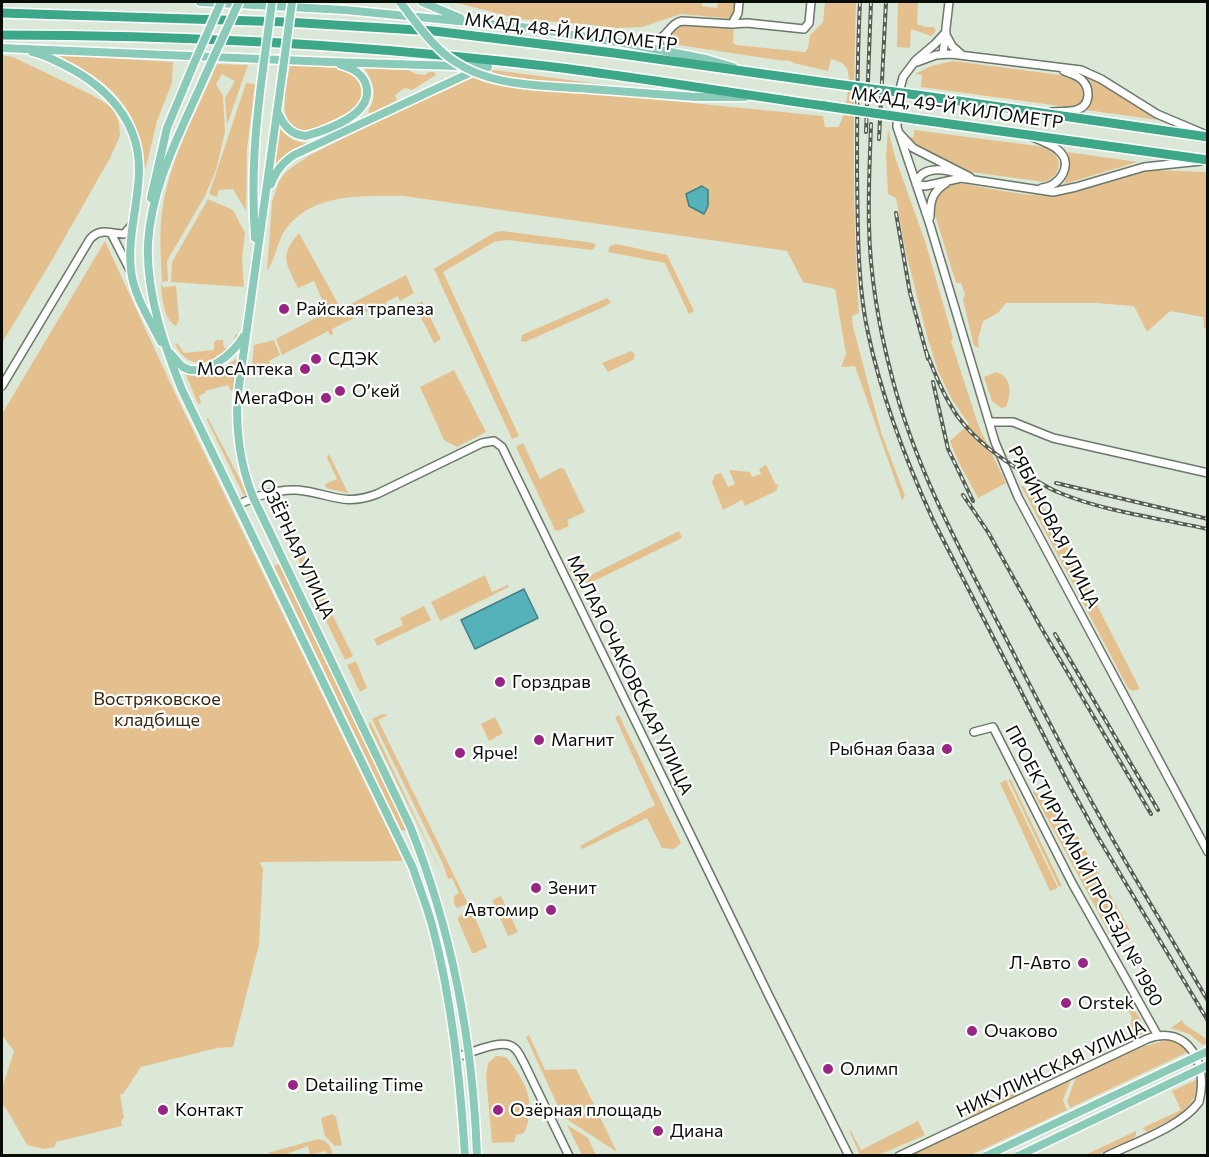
<!DOCTYPE html>
<meta charset="utf-8">
<style>
body{margin:0}
#map{position:relative;width:1209px;height:1157px;overflow:hidden;background:#dbe8d7;font-family:Commissioner,sans-serif}
canvas{display:block}
.frame{position:absolute;inset:0;border:3px solid #090d08;pointer-events:none}
</style>
<div id="map">
<canvas width="1209" height="1157"></canvas>
<div class="frame"></div>
</div>
<script>
const g = document.querySelector('canvas').getContext('2d');
g.lineJoin = 'round';
function paint(path, color) { g.fillStyle = color; g.fill(path, 'evenodd'); }
function stroke(path, color, width, dash) { g.strokeStyle = color; g.lineWidth = width; g.lineCap = dash ? 'butt' : 'round'; g.setLineDash(dash || []); g.stroke(path); }
function write(font, color, halo, rows, align = 'center') {
  g.font = font + ' Commissioner,sans-serif'; g.lineWidth = 4.5; g.setLineDash([]); g.textBaseline = 'middle'; g.strokeStyle = halo; g.fillStyle = color; for (const [text, x, y, turn = 0] of rows) {
    g.save(); g.translate(x, y); g.rotate((+turn || 0) * Math.PI / 180); g.textAlign = isNaN(turn) ? turn : align; if (halo) g.strokeText(text, 0, 0); g.fillText(text, 0, 0); g.restore();
  }
}
const green = new Path2D(`
 M453,2H702V6L717,8L718,2H736L735,19L681,14L642,27L618,28L583,24L519,19Z
 M825,2H856C853,105 852,209 859,313L852,316L853,327L881,432L905,496L902,500L855,366L841,367L846,354L835,289L803,282L787,251L404,196C363,196 312,192 285,230C277,242 275,261 267,271L272,202L279,181L287,171L308,156L385,117L442,80L457,73L466,78L479,71L494,70L622,87V96L823,116L825,127H838C845,119 852,78 847,69C844,62 837,61 831,59L828,71L793,63L791,61L785,60L784,61L678,45L672,38C672,32 675,26 682,24L734,28L733,42L736,45L805,52L808,48L810,35L823,22Z
 M898,2H918L917,24L925,27H934L936,31L931,36L911,29L910,48L897,47Z
 M2,55L13,57L92,95L113,108L119,123L120,136L110,158L52,260L2,343Z
 M55,55L173,62L172,83L157,121L145,171C140,107 111,81 55,55Z
 M953,61L1068,76L1079,84L1083,90L1084,98L1080,104L1067,107L921,87L922,75L915,74L931,66Z
 M217,64L248,65L227,125L225,98L235,81L222,74L216,84L223,96L225,132L216,170L205,196L167,261L168,281L162,282C161,258 159,235 162,212C169,159 197,112 217,64Z
 M290,64C311,65 349,60 360,85C364,95 359,103 352,111L307,132C273,132 287,85 290,64Z
 M364,68L408,70L416,74L425,75L429,72H434L436,75L412,90L405,88L395,95L397,100L370,115L368,112C378,95 374,83 364,68Z
 M1084,75L1105,86L1158,120L1086,110L1091,91Z
 M246,83L255,84L247,149L246,211L233,189L219,190L217,197L209,194Z
 M277,124C283,135 295,143 307,143L308,146L271,174Z
 M888,129L895,157L925,241L953,338L951,341L979,427L1006,483L978,498L958,461L950,441L969,424L951,398L938,371L927,336L905,249L896,198L888,194L886,156Z
 M914,130L1045,147C1064,154 1063,176 1044,182L971,172L913,145L908,137H914Z
 M1067,152L1138,162L1064,184C1069,174 1070,162 1067,152Z
 M1153,170L1207,172V329L1204,328L1203,317L1170,311L1147,332L1134,306L1095,303H1006L998,313L983,321L978,339L979,348L974,346L963,300L965,294L961,283H956L933,209C935,196 944,185 958,183C984,187 1030,198 1055,195C1088,192 1119,174 1153,170Z
 M208,199L233,210L245,233L242,259L244,287L171,282L172,262Z
 M503,231L594,243L596,246L592,250L507,240L494,242L443,272L519,436L512,439L434,269L495,232Z
 M299,233L341,309L406,275L414,293L400,301L398,296L386,302L387,306L381,310L378,306L332,329L333,334L330,335L328,331L282,355L276,339L323,314L318,304L323,301L314,281L298,288C286,263 279,256 299,233Z
 M105,241L173,389L403,861L260,862L263,869L259,945L233,1047L217,1048L141,1067L123,1094H120L124,1118L121,1120L122,1126L56,1142L55,1147L44,1149L27,1145L7,1110L2,1104V1088L14,1051L2,1035V414Z
 M617,244L667,255L694,311L689,314L665,263L608,252L610,246Z
 M161,283L163,287L176,286L179,320L176,326C163,319 162,297 161,283Z
 M607,298L611,302L608,305L525,342L521,341L522,335Z
 M422,301L441,339L434,343L416,308L411,307Z
 M236,334H238C231,362 189,377 175,344L177,343L184,353L214,350V342L217,340H223L224,348H229L233,343Z
 M274,340L280,355L269,361L271,365L251,377L254,345Z
 M631,351L635,355L633,360L608,372L602,363Z
 M237,359L238,360L234,390L231,391L228,385L205,391V393L199,396L201,403L198,404L186,375L217,370Z
 M454,370L486,432L457,447L444,440L420,387Z
 M996,372C1012,376 1012,394 1006,407L1001,408L992,401L984,377Z
 M208,418L248,495V498L243,494L207,420Z
 M523,443L540,479L560,468L564,469L585,512L567,520L569,526L558,531L555,530L516,447Z
 M329,454L348,493L326,488L325,484L337,479L327,458Z
 M766,465L776,485L779,484L776,491L745,506L742,500L723,510L712,482L715,475L721,473L728,487L735,484L729,470L750,472L752,477L761,474L759,469Z
 M1021,486H1023L1051,515L1140,689L1133,691L1128,688Z
 M679,531L682,538L588,584L581,582L587,572L589,576Z
 M300,547L327,604L321,609L294,551Z
 M579,556L586,570L578,582L574,579L567,566L571,560Z
 M281,563L407,829L405,831L401,830L274,566Z
 M485,575L492,592L508,585L509,587L440,621L431,602Z
 M328,606L353,656L345,660L321,610Z
 M424,606L431,620L377,646L374,639L403,625L400,618Z
 M356,661L367,688L360,692L347,665Z
 M382,714L388,715L378,720L468,904L457,908L454,904V896L459,893L452,878L448,879L443,864L372,719Z
 M619,715L681,843L674,849L662,848L647,818L582,849L580,846L655,805L615,717Z
 M495,717L503,733L489,741L481,724Z
 M370,721L445,880L369,726Z
 M1008,779L1011,780L1062,886L1059,887Z
 M1006,780L1058,888L1050,891L1000,783Z
 M1035,790L1055,813L1073,828L1130,930L1113,940L1033,792Z
 M501,896L518,932L508,936L492,900Z
 M472,910L487,947L475,953H472L458,920L459,916Z
 M1126,996L1144,1026L1141,1035L1131,1041L1128,1036L1132,1017L1122,1000Z
 M1182,1020L1184,1024L1207,1039V1043L1203,1045L1189,1034L1171,1028Z
 M529,1035L545,1070L576,1069L595,1106L562,1115L526,1037Z
 M1167,1040L1175,1041L1192,1050L1070,1108L1067,1101L1076,1077L1138,1048Z
 M496,1056L506,1057C525,1080 538,1104 524,1133L516,1135L514,1142L492,1143L486,1077L488,1063Z
 M1202,1077C1195,1110 1175,1118 1147,1132L1142,1128L1181,1110L1172,1091Z
 M1071,1080L1063,1100L1067,1110L971,1155H908Z
 M1016,1092L1017,1095L1007,1102L971,1119L969,1114Z
 M597,1111L617,1152L565,1118Z
 M332,1114L336,1117L342,1145L335,1146L325,1136L321,1118Z
 M918,1121L925,1135L879,1155H860L850,1132L851,1131L861,1150Z
 M567,1125L588,1138L596,1155H582Z
 M1136,1131V1135L1133,1139L1097,1155H1085Z
 M318,1139C328,1141 331,1146 333,1155H327L326,1151L310,1155L308,1146L284,1155H269L268,1153Z`);
const water = new Path2D(`
 M702,186L708,190V206L704,214L689,206L686,194Z
 M524,589L538,618L475,649L461,620Z`);
const minor = new Path2D(`
 M732,24L738,13L739,2
 M946,32L935,44L916,60L903,77L898,97L897,127L930,225L995,442L1018,497L1208,852
 M667,33L668,46L675,53
 M946,35L952,46L961,54
 M637,44C646,43 655,43 662,37C670,31 672,23 682,21L732,24L747,23L804,29L809,23L811,2
 M943,54L949,2
 M917,62L936,55L951,54L1081,70L1101,79L1157,114L1202,133
 M1052,112C1060,111 1069,112 1076,110C1091,106 1091,88 1081,79C1076,75 1070,73 1064,71
 M899,133L913,148L970,177
 M1033,137C1041,141 1052,144 1058,150C1075,164 1059,187 1042,188
 M916,184L925,186L961,178L1053,192L1076,187L1144,167L1201,161
 M916,184C921,165 945,169 959,174
 M930,217C930,201 932,192 946,183
 M111,233L130,270
 M2,386L90,239C101,227 110,234 124,234L132,225
 M989,422H1013L1053,438L1208,473
 M238,505C255,496 278,489 297,490C330,493 343,507 377,494L482,443L494,441L502,447L770,998L849,1156
 M974,732L993,727L1072,883L1158,1036
 M457,1057C471,1053 502,1038 513,1047C519,1051 521,1058 524,1063L569,1156
 M899,1156L1147,1039C1188,1023 1209,1065 1199,1102C1181,1127 1135,1142 1107,1156`);
const major = new Path2D(`
 M200,2L345,10L531,28L629,44L706,59L733,67
 M422,2L460,18
 M2,48L330,62L488,67
 M32,52C44,54 56,61 66,66C107,87 139,121 139,169C139,203 127,236 131,270C133,294 150,320 161,342
 M283,69L238,393C235,427 240,465 253,497L410,826C452,931 473,1042 477,1156
 M205,76C182,129 151,185 148,244C146,293 164,345 182,390L413,868C419,887 427,906 432,925C452,1000 460,1078 465,1156
 M590,89L695,97H745
 M278,113C284,126 291,135 306,136C327,130 375,114 366,85C363,74 352,68 341,65
 M271,184C276,171 282,163 294,155L476,70
 M151,198L167,128L192,68
 M255,238C251,177 255,129 263,69
 M170,353C174,357 178,363 183,367C203,379 234,354 243,337`);
const highway = new Path2D(`
 M2,13L286,22L434,31L614,53L828,83
 M2,35C174,35 347,44 519,63C621,74 723,92 825,106
 M917,95L1208,137
 M914,119L1208,160`);
const rail = new Path2D(`
 M860,2C857,59 857,117 857,174C858,227 857,282 868,333C882,399 906,461 934,522L1066,779L1098,837L1208,1021
 M871,124C870,158 868,192 869,225C870,276 879,328 892,377C914,464 957,544 998,623C1034,693 1069,763 1108,831C1140,888 1175,944 1208,1001
 M866,132L871,2
 M879,139L886,2
 M896,213L910,293L928,359
 M926,351C935,374 944,397 958,417C976,441 999,457 1024,473C1036,480 1047,488 1060,493C1106,512 1159,518 1207,529
 M933,382L948,449L973,501
 M1056,483L1208,519
 M963,495L988,532L1039,624L1151,814
 M1055,634L1158,810`);
const majorBridge = new Path2D(`
 M400,2C412,17 423,34 438,48C478,88 537,85 590,89
 M192,68L221,2
 M263,69L272,2
 M283,69L292,2
 M205,76L239,2
 M986,1156L1208,1051
 M1018,1156L1208,1065`);
const highwayBridge = new Path2D(`
 M828,83L917,95
 M825,106L914,119`);
const markers = [
 [284,309,6,"#982583"],
 [316,359,6,"#982583"],
 [305,369,6,"#982583"],
 [340,391,6,"#982583"],
 [326,398,6,"#982583"],
 [500,682,6,"#982583"],
 [539,740,6,"#982583"],
 [947,749,6,"#982583"],
 [460,753,6,"#982583"],
 [536,888,6,"#982583"],
 [551,910,6,"#982583"],
 [1083,963,6,"#982583"],
 [1066,1003,6,"#982583"],
 [972,1031,6,"#982583"],
 [828,1069,6,"#982583"],
 [293,1085,6,"#982583"],
 [163,1110,6,"#982583"],
 [498,1110,6,"#982583"],
 [658,1131,6,"#982583"]
];
const streetNames = [
 ["МКАД, 48-Й КИЛОМЕТР",571,32,7],
 ["МКАД, 49-Й КИЛОМЕТР",957,108,8],
 ["РЯБИНОВАЯ УЛИЦА",1054,527,63],
 ["ОЗЁРНАЯ УЛИЦА",297,549,65],
 ["МАЛАЯ ОЧАКОВСКАЯ УЛИЦА",630,675,64],
 ["ПРОЕКТИРУЕМЫЙ ПРОЕЗД № 1980",1084,866,62],
 ["НИКУЛИНСКАЯ УЛИЦА",1051,1069,-25]
];
const poiNames = [
 ["Райская трапеза",296,309],
 ["СДЭК",328,359],
 ["МосАптека",293,369,"right"],
 ["О’кей",352,391],
 ["МегаФон",314,398,"right"],
 ["Горздрав",512,682],
 ["Магнит",551,740],
 ["Рыбная база",935,749,"right"],
 ["Ярче!",472,753],
 ["Зенит",548,888],
 ["Автомир",539,910,"right"],
 ["Л-Авто",1071,963,"right"],
 ["Orstek",1078,1003],
 ["Очаково",984,1031],
 ["Олимп",840,1069],
 ["Detailing Time",305,1085],
 ["Контакт",175,1110],
 ["Озёрная площадь",510,1110],
 ["Диана",670,1131]
];
const parkNames = [
 ["Востряковское",157,699],
 ["кладбище",157,720]
];
paint(green, '#e5c08f');
paint(water, '#56b2ba');
stroke(water, '#3f8085', 1.5);
stroke(minor, '#6b7768', 10);
stroke(major, '#fff', 11);
stroke(highway, '#fff', 12);
stroke(minor, '#fff', 7);
stroke(major, '#8acab8', 8);
stroke(highway, '#3ca789', 9);
stroke(rail, '#565d53', 4);
stroke(rail, '#fff', 1.5, [4.5]);
stroke(majorBridge, '#fff', 11, []);
stroke(highwayBridge, '#fff', 12, []);
stroke(majorBridge, '#8acab8', 8);
stroke(highwayBridge, '#3ca789', 9);
for (const [x, y, r, color] of markers) { const dot = new Path2D(); dot.arc(x, y, r, 0, 2 * Math.PI); g.fillStyle = color; g.fill(dot); stroke(dot, '#fff', 2); }
write('18px', '#090d08', '#fff', streetNames);
write('18px', '#090d08', '#fff', poiNames, 'left');
write('18px', '#3a280e', '#fff', parkNames);
</script>
